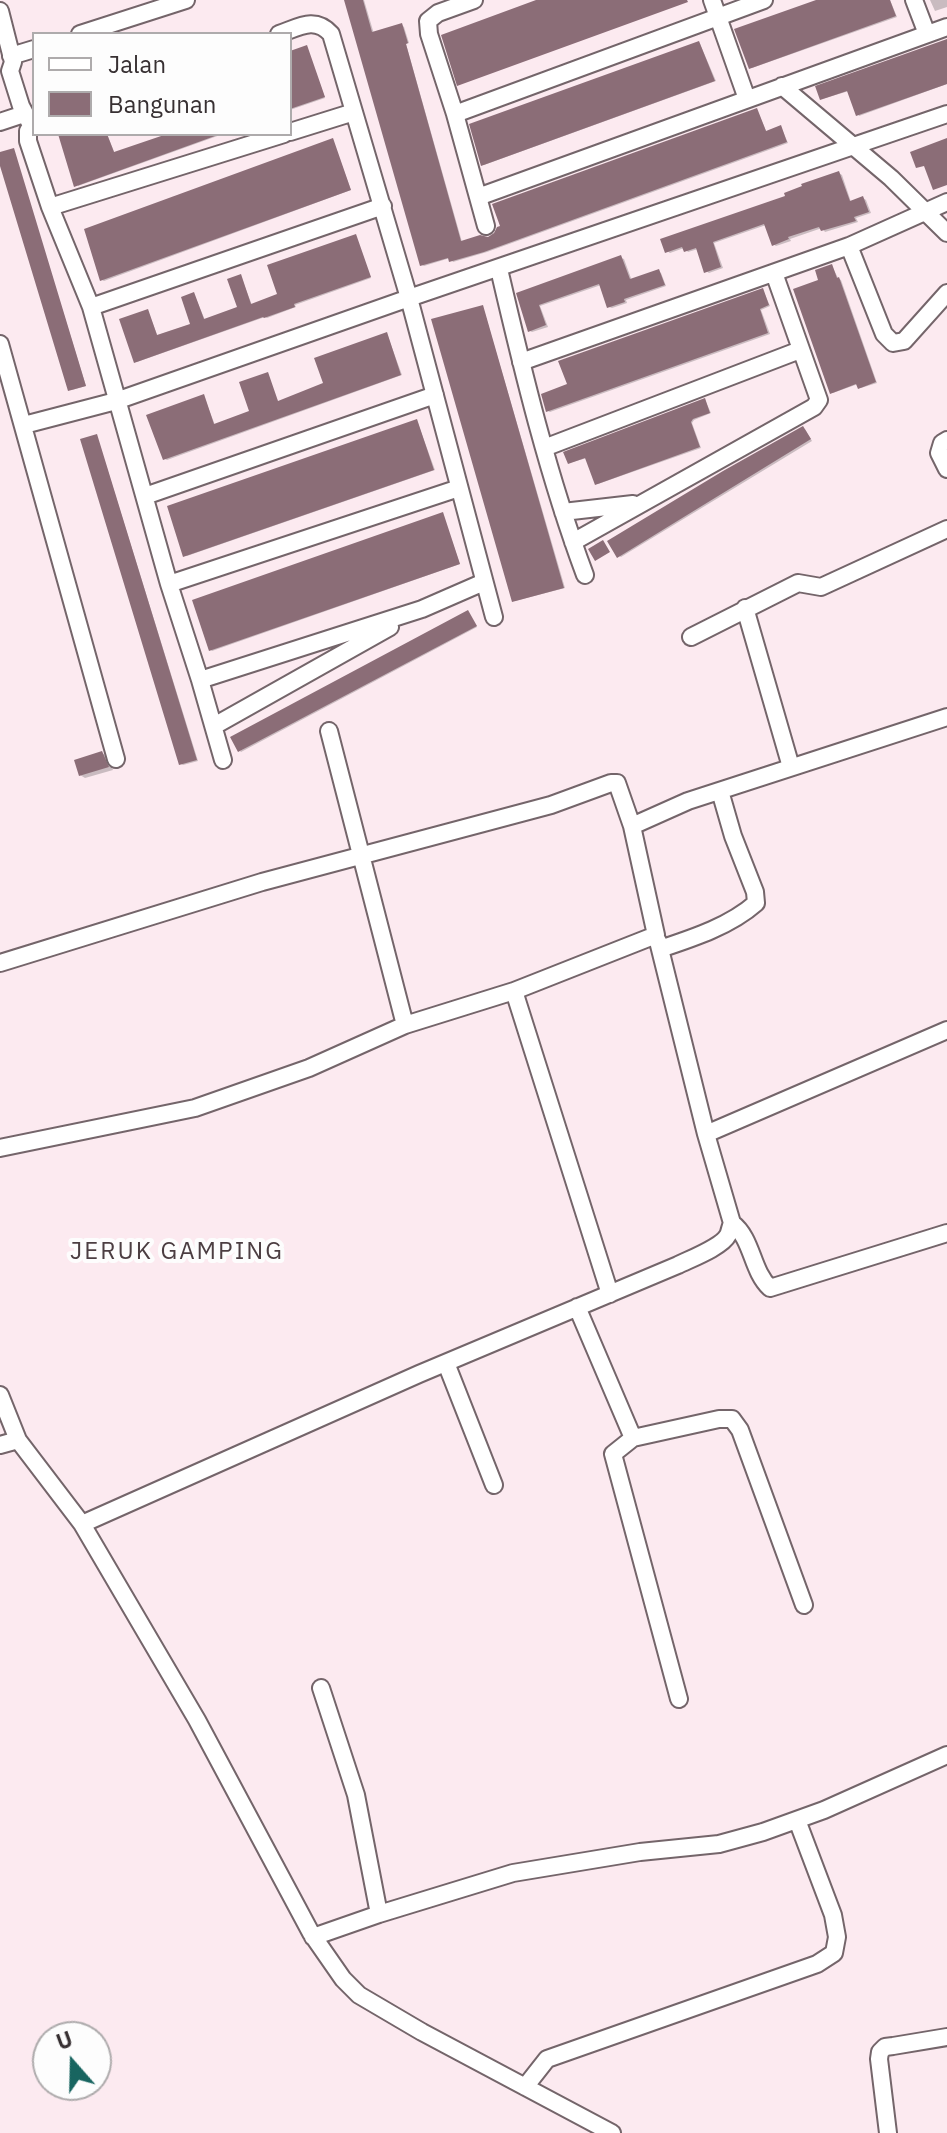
<!DOCTYPE html>
<style>
body{margin:0}
#map{position:relative;width:947px;height:2133px;overflow:hidden;background:#fceaf0;font-family:"IBM Plex Sans",sans-serif}
canvas{display:block}
.legend{position:absolute;left:32px;top:32px;width:260px;height:104px;box-sizing:border-box;background:#fdfdfd;border:2px solid #aeabac;margin:0;padding:10px 14px;list-style:none;font-size:24px;color:#373032}
.legend li{display:flex;align-items:center;gap:16px;height:40px}
.legend b{width:40px;border:2px solid #aeabac}
.north{position:absolute;left:32px;top:2021px;width:80px;height:80px;box-sizing:border-box;background:#fdfdfd;border:2px solid #aeabac;border-radius:50%;rotate:340deg;font-size:22px;font-weight:700;line-height:32px;text-align:center;color:#373032}
.north::after{content:'';display:block;margin:auto;width:28px;height:36px;background:#186560;clip-path:polygon(50% 0,100% 100%,50% 72%,0 100%)}
</style>
<div id="map">
<canvas width="947" height="2133"></canvas>
<ul class="legend">
<li><b style="height:10px;background:#fff"></b>Jalan</li>
<li><b style="height:22px;background:#8b6d77"></b>Bangunan</li>
</ul>
<div class="north">U</div>
</div>
<script>
const g = document.querySelector('canvas').getContext('2d');
g.lineJoin = 'round';
function paint(path, color) { g.fillStyle = color; g.fill(path, 'evenodd'); }
function stroke(path, color, width, dash) { g.strokeStyle = color; g.lineWidth = width; g.lineCap = dash ? 'butt' : 'round'; g.setLineDash(dash || []); g.stroke(path); }
function write(font, color, halo, rows, align = 'center') {
  g.font = font + ' "IBM Plex Sans",sans-serif'; g.lineWidth = 8; g.setLineDash([]); g.textBaseline = 'middle'; g.strokeStyle = halo; g.fillStyle = color; for (const [text, x, y, turn = 0] of rows) {
    g.save(); g.translate(x, y); g.rotate((+turn || 0) * Math.PI / 180); g.textAlign = isNaN(turn) ? turn : align; if (halo) g.strokeText(text, 0, 0); g.fillText(text, 0, 0); g.restore();
  }
}
const shadow = new Path2D(`
 M353,0H364L374,34L402,25L404,27L409,43L406,44L462,242L489,239L757,110L767,133L781,127L788,143L487,252L453,262L450,258L424,266L422,265Z
 M821,0H890L897,17L752,68L750,67Z
 M930,0H947V7L935,11Z
 M947,41V84L859,116L849,91L822,99Z
 M700,44L716,81L484,165L483,164Z
 M307,48L325,98L290,110V54Z
 M65,134H107L115,154L173,134H223L78,186Z
 M333,141L351,190L104,281L102,280Z
 M13,150L86,386L72,390L0,159V154Z
 M839,173L842,175L851,202L863,198L866,200L871,213L856,218L858,222L825,232L822,228L790,239L791,241L776,246L773,244L766,225L714,243L723,268L709,273L706,271L698,249L688,252L684,248L670,253L667,251Z
 M355,236L371,278L295,305L296,307L267,318L265,317L137,362L135,361L148,311L158,337L192,325L194,294L205,320L240,308L241,277L252,305L279,295Z
 M621,258L624,259L632,281L659,272L661,273L666,286L626,300L627,303L612,308L609,307L601,285L540,306L548,327L532,332L530,331L518,294Z
 M832,266L838,278L841,280L877,383L861,388L858,384L833,393L831,392Z
 M763,290L770,306L761,310L770,334L550,412L548,411L569,386Z
 M483,307L565,588L515,601L513,600Z
 M387,334L402,375L167,460L165,459L204,397L215,425L326,384Z
 M705,400L711,413L694,420L692,423L701,448L598,484L587,458L569,463Z
 M417,421L435,470L187,556H185Z
 M805,429L812,441L621,557L619,556Z
 M97,436L198,761L183,765L181,764Z
 M443,515L460,564L212,651L211,650Z
 M468,613L477,627L241,752L240,751Z
 M102,753L107,756L113,770L85,778L80,775Z`);
const building = new Path2D(`
 M344,0H363L372,32L402,23L408,43L406,44L461,241L480,235L488,237L494,233L497,227L500,226L492,204L757,108L766,131L781,125L787,142L484,252L449,262L448,258L420,266Z
 M536,0H687L688,2L457,86L441,35Z
 M816,0H890L896,16L749,69L734,29Z
 M947,39V84L856,116L847,91L820,100L815,86Z
 M699,41L715,81L481,166L469,124Z
 M307,45L325,97L290,109V51Z
 M58,134H107L114,152L167,134H214L215,136L74,187Z
 M333,138L351,190L100,281L84,229Z
 M947,138V185L933,190L924,166L916,168L910,152Z
 M14,148L86,386L68,391L0,166V152Z
 M839,171L850,201L863,196L869,212L854,217L856,221L821,231L819,227L788,237L789,239L772,246L764,224L713,242L721,267L704,273L696,248L684,252L682,247L665,253L660,239L785,196L784,193L802,186L801,184Z
 M356,234L371,277L294,304L295,307L264,318L263,317L134,363L119,319L148,309L157,335L190,324L181,297L194,292L204,319L237,307L227,279L241,274L251,304L277,294L267,265Z
 M621,255L630,279L659,269L665,285L624,299L625,302L607,308L599,284L539,305L546,325L528,332L516,293Z
 M832,264L837,278L839,277L876,382L858,389L856,384L830,394L793,289L818,280L815,270Z
 M763,288L769,305L760,309L768,333L546,412L541,394L567,384L558,361Z
 M483,305L564,588L512,602L431,319Z
 M387,332L401,375L163,460L146,415L204,394L214,424L249,411L239,382L268,372L278,401L323,383L314,358Z
 M705,398L710,413L693,419L691,422L700,447L595,485L585,458L568,464L563,452Z
 M417,419L434,470L183,557L167,506Z
 M803,426L811,439L617,558L607,541L723,471Z
 M97,434L197,760L179,765L80,439Z
 M443,512L460,564L209,651L192,600Z
 M603,540L610,552L595,561L588,549Z
 M468,610L477,626L238,752L230,737Z
 M102,751L109,767L79,776L74,760Z`);
const street = new Path2D(`
 M474,0L438,13L428,21L429,34L455,114L486,226
 M712,0L747,99
 M914,0L927,34
 M0,11L13,62L10,71L21,106L31,125
 M80,34L186,0
 M279,34C299,27 315,16 331,34L409,298L494,617
 M11,56L34,49
 M782,86L891,178L947,233
 M455,114L764,0
 M0,122L24,114
 M34,122L28,131V141L50,207L91,307L169,584L200,680L223,760
 M290,132L354,112
 M478,197L947,27
 M50,207L284,134
 M849,246L884,334L893,343L904,341L947,293
 M499,269C523,372 548,476 585,575
 M91,307L383,206
 M0,344L116,759
 M521,362L849,246L947,202
 M24,425L116,401L409,298L947,114
 M947,440L942,443L939,453L947,469
 M544,448L800,350
 M145,496L435,395
 M563,512L633,504
 M573,542L814,407L819,400L774,273
 M169,584L459,488
 M745,608L791,767
 M691,637L798,583L821,587L947,529
 M200,680L422,609L484,582
 M214,726L390,627
 M329,731L405,1025
 M632,826L688,801L947,717
 M658,941L706,1134
 M660,949C693,938 730,926 756,903L755,892L733,836L720,791
 M0,963L262,882L551,805L611,783H617L632,826L656,935L514,991L405,1025L309,1068L195,1108L0,1148
 M514,991L610,1294
 M732,1223C753,1239 751,1270 770,1288L947,1233
 M577,1307L633,1438L719,1419H732L740,1430L804,1605
 M446,1363L494,1485
 M0,1395L18,1440L82,1524L419,1374L678,1265C690,1259 722,1247 728,1235C729,1234 731,1224 732,1223L706,1134L947,1030
 M633,1438L613,1454L679,1699
 M0,1445L18,1440
 M82,1524L197,1720L311,1933L343,1979L359,1995L422,2032L612,2133
 M321,1688L356,1795L379,1914
 M313,1937L379,1914L513,1873L640,1852L719,1844L763,1832L824,1810L947,1755
 M525,2087L547,2059L817,1964L834,1953L837,1937L833,1915L797,1820
 M888,2133L879,2059L880,2052L885,2047L893,2046L947,2037`);
const quarterNames = [
 ["JERUK GAMPING",177,1252]
];
paint(shadow, '#0003');
paint(building, '#8b6d77');
stroke(street, '#74656a', 20);
stroke(street, '#fff', 16);
g.letterSpacing = '2px';
write('24px', '#4c3e42', '#fdfdfd', quarterNames);
g.letterSpacing = '0px';
</script>
